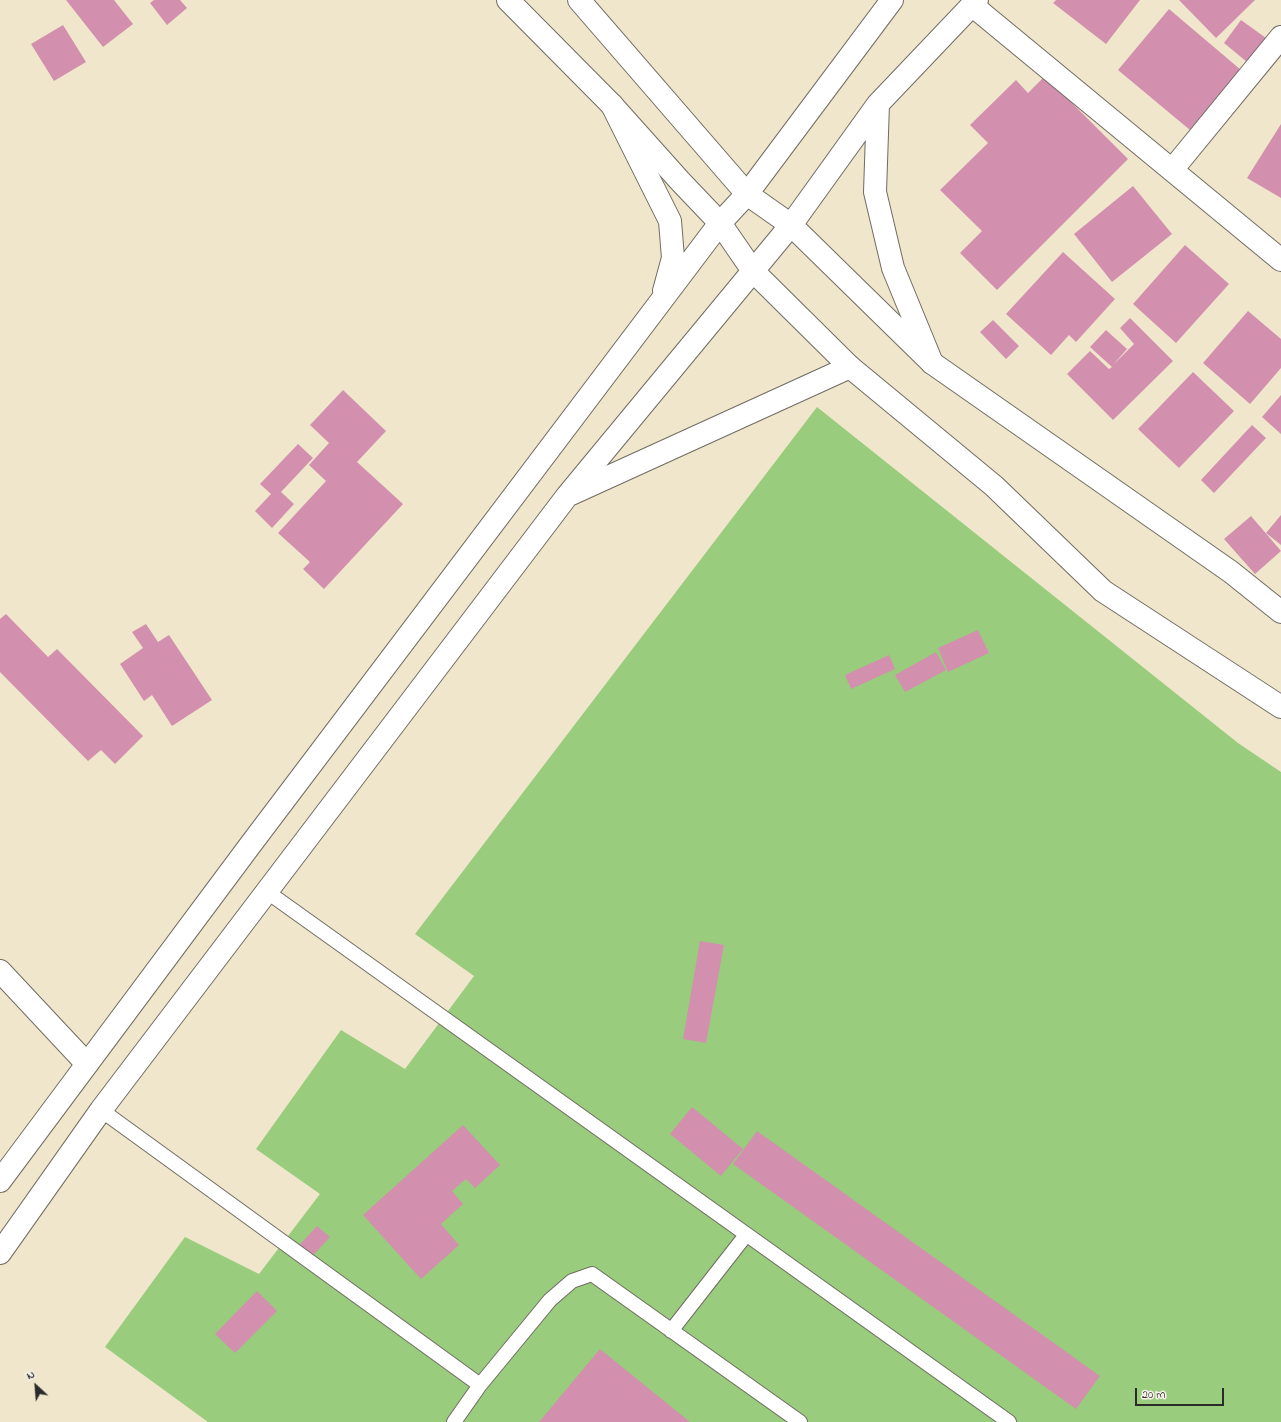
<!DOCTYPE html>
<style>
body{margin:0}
#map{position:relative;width:1281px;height:1422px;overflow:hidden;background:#f0e6cc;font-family:"Indie Flower",sans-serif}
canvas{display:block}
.north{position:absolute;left:16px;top:1366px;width:40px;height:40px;-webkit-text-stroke:3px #f7f3e8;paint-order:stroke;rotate:334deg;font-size:11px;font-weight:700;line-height:16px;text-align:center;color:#2b2b2b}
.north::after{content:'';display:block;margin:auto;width:14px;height:18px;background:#2b2b2b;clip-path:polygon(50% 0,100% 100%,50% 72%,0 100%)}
.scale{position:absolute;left:1135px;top:1388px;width:89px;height:18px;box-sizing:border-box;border:2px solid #2b2b2b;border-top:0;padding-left:5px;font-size:12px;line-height:14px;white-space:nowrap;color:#2b2b2b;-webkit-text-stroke:3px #f7f3e8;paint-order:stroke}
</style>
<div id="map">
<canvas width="1281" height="1422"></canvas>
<div class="north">N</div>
<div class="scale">20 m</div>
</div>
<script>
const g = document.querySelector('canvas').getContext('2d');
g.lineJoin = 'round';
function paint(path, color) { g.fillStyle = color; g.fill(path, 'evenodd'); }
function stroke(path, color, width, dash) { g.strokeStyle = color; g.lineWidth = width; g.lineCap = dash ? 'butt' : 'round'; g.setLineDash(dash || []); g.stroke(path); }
const green = new Path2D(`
 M817,407L1238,743L1281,772V1422H208L105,1347L185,1237L259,1274L320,1194L256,1149L341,1030L405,1069L474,976L415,934Z`);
const building = new Path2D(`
 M66,0H114L133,24L103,47Z
 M154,0H180L187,8L167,25L150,3Z
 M1056,0H1140L1106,44L1053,3Z
 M1179,0H1255L1216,38Z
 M1169,9L1241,70L1190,130L1118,70Z
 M1241,20L1266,38L1247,62L1224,43Z
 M63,25L86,62L54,81L31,44Z
 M1045,76L1128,159L997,290L960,253L982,231L940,190L988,143L970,125L1016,80L1028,93Z
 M1281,124V198L1247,178Z
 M1133,186L1172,234L1112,282L1074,234Z
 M1185,245L1229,284L1176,343L1133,304Z
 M1063,252L1115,299L1076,342L1069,335L1051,355L1006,314Z
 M1248,311L1281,339V368L1250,404L1203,363Z
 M1130,318L1173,361L1113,420L1067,374L1090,351L1109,369L1112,367L1090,347L1106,330L1127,349L1113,365L1134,344L1120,328Z
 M993,320L1019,346L1006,359L980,332Z
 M1193,372L1234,411L1179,468L1138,429Z
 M343,390L386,431L357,462L403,504L324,589L303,569L310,562L278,533L326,481L309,465L329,443L310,425Z
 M1281,395V434L1262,417Z
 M1252,425L1266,438L1214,493L1201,480Z
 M298,444L313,458L281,492L294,504L272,528L255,511L271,494L260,484Z
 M1281,515V545L1266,533Z
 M1251,516L1281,551L1255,574L1224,539Z
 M6,614L48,657L57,649L143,736L115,764L101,750L88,761L0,672V619Z
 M146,624L158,642L169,635L212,700L172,726L152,695L144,701L120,664L143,648L132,632Z
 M978,630L989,653L948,672L938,648Z
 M936,652L946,670L905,692L895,675Z
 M889,655L895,669L851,689L845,675Z
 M700,941L724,945L706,1043L683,1039Z
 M692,1107L743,1149L721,1176L670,1134Z
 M463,1125L500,1165L475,1188L466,1179L452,1191L463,1204L441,1224L459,1245L421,1279L363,1215Z
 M757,1131L1100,1376L1076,1409L733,1164Z
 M317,1226L330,1237L307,1262L294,1251Z
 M257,1291L277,1311L235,1353L215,1334Z
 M600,1349L690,1422H539Z`);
const service = new Path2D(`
 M266,891L1009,1422
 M101,1110L480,1385
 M671,1331L746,1235
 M454,1422L480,1385L550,1300L572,1281L592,1274L800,1422`);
const minor = new Path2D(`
 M973,6L1281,260
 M1172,170L1281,37
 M0,971L87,1064`);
const tertiary = new Path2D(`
 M508,0L612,105L680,181L720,223L753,271L850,367L994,486L1103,591L1281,707
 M579,0L747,194L791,225L932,363L1231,572L1281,612`);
const primary = new Path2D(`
 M878,104L875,192L893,268L932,363
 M612,105L670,221L673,258L664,291
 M571,494L850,367
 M0,1181L251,844L720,223L747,194L892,0
 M0,1253L101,1110L567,496L791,225L878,104L977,0`);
paint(green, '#99cc7c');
paint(building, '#d290ae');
stroke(service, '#706c63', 16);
stroke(minor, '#706c63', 24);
stroke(tertiary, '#706c63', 24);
stroke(primary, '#706c63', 24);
stroke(service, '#fff', 14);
stroke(minor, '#fff', 22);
stroke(tertiary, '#fff', 22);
stroke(primary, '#fff', 22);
</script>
